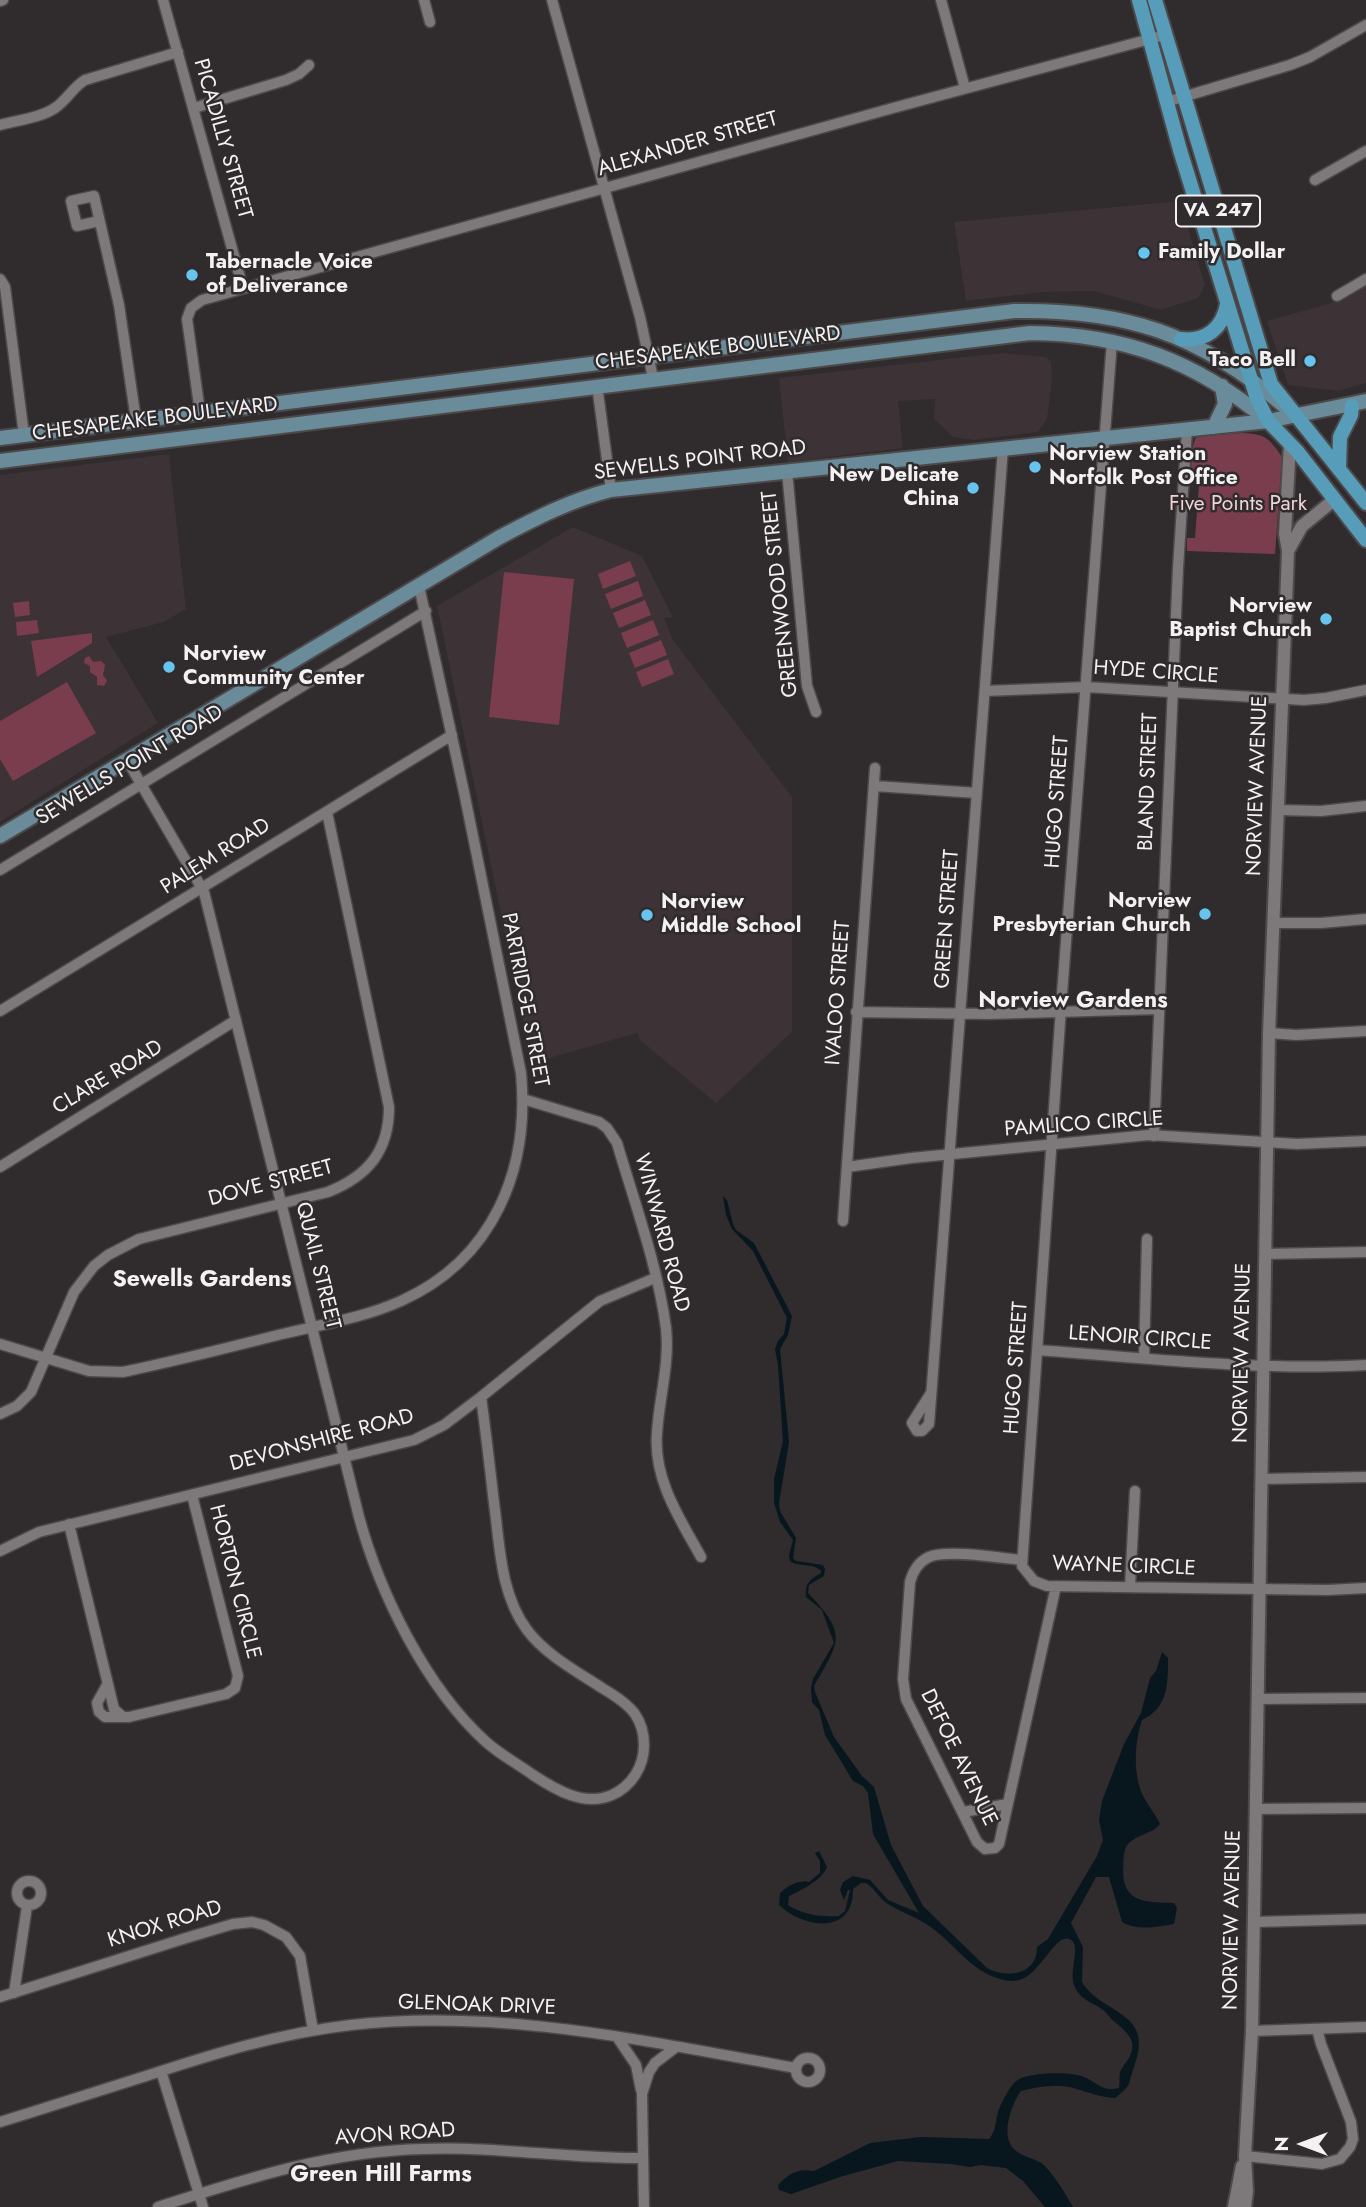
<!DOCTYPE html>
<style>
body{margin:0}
#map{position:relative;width:1366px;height:2207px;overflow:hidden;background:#302b2c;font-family:Jost,sans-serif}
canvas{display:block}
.north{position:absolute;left:1268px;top:2109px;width:70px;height:70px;-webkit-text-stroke:5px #302b2c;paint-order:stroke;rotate:270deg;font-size:19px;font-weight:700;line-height:28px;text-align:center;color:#f4f1f2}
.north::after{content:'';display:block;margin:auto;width:24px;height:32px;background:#f4f1f2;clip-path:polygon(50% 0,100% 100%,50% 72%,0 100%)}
</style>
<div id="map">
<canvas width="1366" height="2207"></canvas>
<div class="north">N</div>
</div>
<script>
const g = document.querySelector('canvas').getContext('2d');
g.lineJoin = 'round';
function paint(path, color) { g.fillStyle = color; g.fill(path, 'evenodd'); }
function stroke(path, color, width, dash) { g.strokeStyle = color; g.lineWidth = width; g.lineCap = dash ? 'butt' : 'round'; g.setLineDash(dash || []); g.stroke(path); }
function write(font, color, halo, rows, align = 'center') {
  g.font = font + ' Jost,sans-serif'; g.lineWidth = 5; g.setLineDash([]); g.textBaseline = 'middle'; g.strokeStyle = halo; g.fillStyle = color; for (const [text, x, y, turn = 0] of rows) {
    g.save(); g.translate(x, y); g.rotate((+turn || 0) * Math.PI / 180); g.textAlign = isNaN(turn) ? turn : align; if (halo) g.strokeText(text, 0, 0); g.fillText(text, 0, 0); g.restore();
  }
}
const built = new Path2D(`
 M1180,201L1205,285L1198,298L1161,310L1094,291L1043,292L966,301L954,222Z
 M1366,286V383L1338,391L1288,385L1267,321L1335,302Z
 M1001,353L1046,357L1051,362L1052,379L1047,419L1038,432L974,440L953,437L934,419L935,399L898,401L903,448L788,462L779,378Z
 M169,454L186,609L164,622L106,637L158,723L0,822V475Z
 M573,527L642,556L673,617L664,618L673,640L792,797V1032L716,1103L640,1040L637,1033L532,1063L437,606Z`);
const green = new Path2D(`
 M1242,433C1266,434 1269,438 1282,457L1275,554L1187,551V538H1195L1200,472L1191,471L1192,450L1195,439L1200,436Z
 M630,561L636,576L603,589L598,574Z
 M504,572L574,579L559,725L489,717Z
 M638,581L643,596L611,609L605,594Z
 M645,600L651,615L619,628L613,613Z
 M29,601L30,615L15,617L13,603Z
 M37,620L39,633L17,636L16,622Z
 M653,620L659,635L627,648L621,633Z
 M92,633V643L37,677L31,641Z
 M661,640L667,655L635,668L629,653Z
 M89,656L93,662L101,661L105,665L103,675L107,681L104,686L97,685V677L90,672V666L84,663L85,658Z
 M668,659L674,674L642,687L636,672Z
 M67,682L96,733L13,781L0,759V721Z`);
const water = new Path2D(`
 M723,1196L727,1200L733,1224L736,1230L754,1243L792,1316L788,1335L780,1349L789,1442L779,1503L780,1511L796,1538L793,1558L796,1561L823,1565L825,1569L824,1576L809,1585L808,1593C847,1634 841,1640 814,1686L815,1692L834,1737L862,1776L874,1787L891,1845L923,1906L987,1968C1007,1979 1037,1975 1037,1947L1048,1939L1097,1856L1103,1840L1099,1820L1102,1801L1124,1744L1141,1713L1150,1678L1156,1671L1162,1652L1168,1658C1168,1684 1168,1708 1142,1720C1135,1741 1133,1769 1141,1791C1145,1802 1155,1813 1160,1824C1153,1834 1137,1834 1128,1844C1122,1852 1124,1862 1123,1871C1123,1904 1148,1902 1174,1903L1177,1908L1174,1924C1159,1927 1136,1931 1122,1922L1109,1877H1096L1071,1923L1083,1947L1082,1982C1101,2015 1156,2010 1134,2067C1127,2086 1133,2084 1115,2098C1100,2097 1090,2093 1077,2089C1059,2083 1039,2086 1021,2091C1011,2105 999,2138 1016,2151C1025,2158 1036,2158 1045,2166C1056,2178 1065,2193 1073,2207H1045L1023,2181L1006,2168L981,2165L970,2167L951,2164L898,2161L843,2176L791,2194L779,2190L778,2185C789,2173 798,2168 814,2171L870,2143L921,2137L989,2139C997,2130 995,2120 999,2109C1003,2100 1009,2088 1016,2081C1027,2072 1071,2071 1084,2077C1099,2083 1101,2092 1119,2088C1120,2082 1119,2077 1120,2072C1122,2068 1126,2062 1129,2058C1138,2042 1128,2033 1116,2023C1108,2017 1108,2012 1097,2006C1087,2001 1078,1996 1074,1985C1069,1971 1081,1946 1071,1940C1054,1929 1040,1984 1010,1981C975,1977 958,1947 932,1928C918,1917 899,1912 885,1902C878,1896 874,1888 866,1883H861L853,1889C854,1935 804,1929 779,1905L780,1893C788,1886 797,1880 809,1882L820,1873V1861L815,1853L819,1851L827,1867C821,1881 803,1889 789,1896L788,1905C803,1915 821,1917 839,1916L845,1911L850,1890H848L844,1900L840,1890L843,1882L853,1876L870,1880L888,1900L919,1913L873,1834L868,1793L863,1786L853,1781L825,1735L819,1710L812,1702L811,1688L813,1679L834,1643L822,1610L806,1597C805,1583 809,1580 821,1573V1571C813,1562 799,1568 790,1561L789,1555L793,1540L780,1522L774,1503V1479L783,1441L778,1365L775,1349L778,1341L784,1334L787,1318L753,1251L732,1229L726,1215Z`);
const minor = new Path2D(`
 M163,0L243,288
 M424,0L430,22
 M552,0L640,317L653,378
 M941,0L965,88
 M0,1L3,0
 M1166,102L1290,65L1310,57L1366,25
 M194,108L286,80L299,74L309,65
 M0,125C18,120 40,118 55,108C67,100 73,87 85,80L178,52
 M1315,180L1366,151
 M99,221L77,226L71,201L94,196L119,305L136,420
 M0,279L5,287L24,435
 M1337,296L1366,279
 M1112,341L1062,994L1022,1566L1034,1581L1047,1586L1328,1590L1366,1588
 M597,385L611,490
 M200,412L187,319L191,308L202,300L893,108L1165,35
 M787,471L807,686L816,712
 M985,691L1086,687L1304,700L1326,698L1366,690
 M127,760L204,892L359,1517C380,1594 426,1687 485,1741C499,1754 518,1764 533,1775C556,1790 584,1807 612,1795C632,1786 644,1766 644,1745C644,1734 641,1723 635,1714C627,1703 614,1695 602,1688C576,1671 546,1655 527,1630C500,1593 500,1546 494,1503C490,1468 486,1433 481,1397
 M875,786L977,793
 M1278,810L1321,811L1366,806
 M0,870L426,611
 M1274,923H1321L1366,919
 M0,1011L452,735
 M856,1012L988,1014L1159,1009
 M1269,1033L1296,1035L1366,1031
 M523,1099L599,1122L607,1128L617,1143C634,1201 658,1267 666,1328C670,1364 659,1398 657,1433C653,1479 680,1519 701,1557
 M1154,1136L1178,568L1187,430
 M0,1167L236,1020
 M847,1167L911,1158L1149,1135L1297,1144L1366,1141
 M843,1221L875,768
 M1265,1254L1366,1252
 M0,1344L89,1371L123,1372C175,1361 227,1348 278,1335C319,1325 363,1318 401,1301C494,1259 530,1169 521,1073L464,792L419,586
 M1037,1350C1147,1358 1256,1371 1366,1365
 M1144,1358L1147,1239
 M931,1393L912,1423L917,1431H922L929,1424L1003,448
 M0,1414L17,1406L31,1392L74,1292L94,1266L108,1255L139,1239L328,1192C368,1176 389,1151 389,1107L327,812
 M1261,1479L1366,1477
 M69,1524L114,1709L123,1717H129L226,1694L235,1688L238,1676L192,1495
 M0,1551L39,1532L414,1440L444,1425L481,1397L600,1301L655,1278
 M1021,1560C1001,1558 946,1549 929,1557C918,1562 913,1571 910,1582L903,1679L906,1699L977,1842L985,1849L995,1848L999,1844L1056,1586
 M1130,1587L1135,1491
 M107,1685L97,1703L99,1712L105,1717H123
 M1258,1699L1366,1698
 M1256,1809L1366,1808
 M963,1812L1008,1804
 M17 1893a12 12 0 1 1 24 0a12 12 0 1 1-24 0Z
 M1254,1922L1366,1919
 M14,1993L27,1906
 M0,1997L186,1938L233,1924L252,1922L264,1925L286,1937L300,1956L313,2030
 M1252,2031L1366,2027
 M617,2037L636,2065L641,2090
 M796 2070a12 12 0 1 1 24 0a12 12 0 1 1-24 0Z
 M161,2071L203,2207
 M0,2122C49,2107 98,2091 146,2076C213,2054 280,2033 351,2025C501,2008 649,2042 796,2068
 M1245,2156L1322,2164L1340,2159L1350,2147L1353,2139L1351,2122L1321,2044L1317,2029
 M158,2207C245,2179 331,2151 423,2149C497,2146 569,2159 642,2158
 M644,2207L642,2094L649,2072L655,2063L676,2047`);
const tertiary = new Path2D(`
 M1288,551L1302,526L1335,499
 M1234,2207L1242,2166
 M1245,2207L1247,2191L1245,2156L1252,2031L1269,1033L1286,604L1288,551L1285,534L1290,443`);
const secondary = new Path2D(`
 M1214,427L1225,404L1222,386
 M0,438L1014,311C1125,309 1199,334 1284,406
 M0,461L1030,333C1124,334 1196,361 1268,421
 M0,836L500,537C536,518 571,500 611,490L1268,421L1366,401`);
const primary = new Path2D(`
 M1139,0L1180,150L1257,399L1268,421L1297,451L1366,540
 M1155,0L1271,384L1366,503
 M1181,339C1206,342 1223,328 1227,304
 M1339,468L1340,437L1351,415L1352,406`);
const markers = [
 [1144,253,7,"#66c4ef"],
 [192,275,7,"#66c4ef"],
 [1310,361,7,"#66c4ef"],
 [1035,467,7,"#66c4ef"],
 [973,488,7,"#66c4ef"],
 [1326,619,7,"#66c4ef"],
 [169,667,7,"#66c4ef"],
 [1205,914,7,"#66c4ef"],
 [647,915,7,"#66c4ef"]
];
const shields = [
 [1218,211,84]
];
const shieldNames = [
 ["VA 247",1218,211]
];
const streetNames = [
 ["PICADILLY STREET",222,139,74],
 ["ALEXANDER STREET",688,145,-16],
 ["CHESAPEAKE BOULEVARD",718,349,-7],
 ["CHESAPEAKE BOULEVARD",155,420,-7],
 ["SEWELLS POINT ROAD",700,461,-7],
 ["GREENWOOD STREET",781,594,-96],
 ["HYDE CIRCLE",1156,673,4],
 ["SEWELLS POINT ROAD",130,766,-31],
 ["BLAND STREET",1149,782,-88],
 ["NORVIEW AVENUE",1258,786,-88],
 ["HUGO STREET",1058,802,-86],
 ["PALEM ROAD",216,857,-32],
 ["GREEN STREET",948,919,-86],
 ["IVALOO STREET",839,993,-86],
 ["PARTRIDGE STREET",524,1000,79],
 ["CLARE ROAD",108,1078,-31],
 ["PAMLICO CIRCLE",1084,1125,-4],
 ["DOVE STREET",271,1184,-15],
 ["WINWARD ROAD",661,1233,75],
 ["QUAIL STREET",317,1266,76],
 ["LENOIR CIRCLE",1140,1339,4],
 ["NORVIEW AVENUE",1243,1353,-89],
 ["HUGO STREET",1017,1368,-86],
 ["DEVONSHIRE ROAD",322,1441,-15],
 ["WAYNE CIRCLE",1124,1567,2],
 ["HORTON CIRCLE",234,1582,76],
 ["DEFOE AVENUE",958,1758,64],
 ["NORVIEW AVENUE",1233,1920,-89],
 ["KNOX ROAD",165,1925,-17],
 ["GLENOAK DRIVE",477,2006,2],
 ["AVON ROAD",395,2135,-4]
];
const poiNames = [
 ["Family Dollar",1158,253],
 ["Tabernacle Voice",206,263],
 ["of Deliverance",206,287],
 ["Taco Bell",1296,361,"right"],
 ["Norview Station",1049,455],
 ["Norfolk Post Office",1049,479],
 ["New Delicate",959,476,"right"],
 ["China",959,500,"right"],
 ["Norview",1312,607,"right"],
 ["Baptist Church",1312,631,"right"],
 ["Norview",183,655],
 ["Community Center",183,679],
 ["Norview",1191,902,"right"],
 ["Presbyterian Church",1191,926,"right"],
 ["Norview",661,903],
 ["Middle School",661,927]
];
const parkNames = [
 ["Five Points Park",1238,505]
];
const neighbourhoodNames = [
 ["Norview Gardens",1073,1001],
 ["Sewells Gardens",202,1280],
 ["Green Hill Farms",381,2175]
];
paint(built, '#3d3235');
paint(green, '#7a3d4e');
paint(water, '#08171e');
stroke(minor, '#4d494a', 13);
stroke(tertiary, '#4d494a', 16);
stroke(secondary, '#4d494a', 18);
stroke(primary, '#4d494a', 18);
stroke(minor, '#7d7879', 10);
stroke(tertiary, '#7d7879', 12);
stroke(secondary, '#6a8b9a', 14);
stroke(primary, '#579dba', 14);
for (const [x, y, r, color] of markers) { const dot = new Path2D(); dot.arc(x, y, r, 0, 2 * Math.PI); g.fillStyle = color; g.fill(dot); stroke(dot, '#302b2c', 2.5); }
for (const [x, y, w] of shields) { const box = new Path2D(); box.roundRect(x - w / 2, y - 15.5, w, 31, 5); g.fillStyle = '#302b2c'; g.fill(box); stroke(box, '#f4f1f2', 2); }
write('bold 19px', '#f4f1f2', null, shieldNames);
write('21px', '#f4f1f2', '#302b2c', streetNames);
write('bold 21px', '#f4f1f2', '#302b2c', poiNames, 'left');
write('21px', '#eed4d9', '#302b2c', parkNames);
write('bold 23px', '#f4f1f2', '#302b2c', neighbourhoodNames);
</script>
